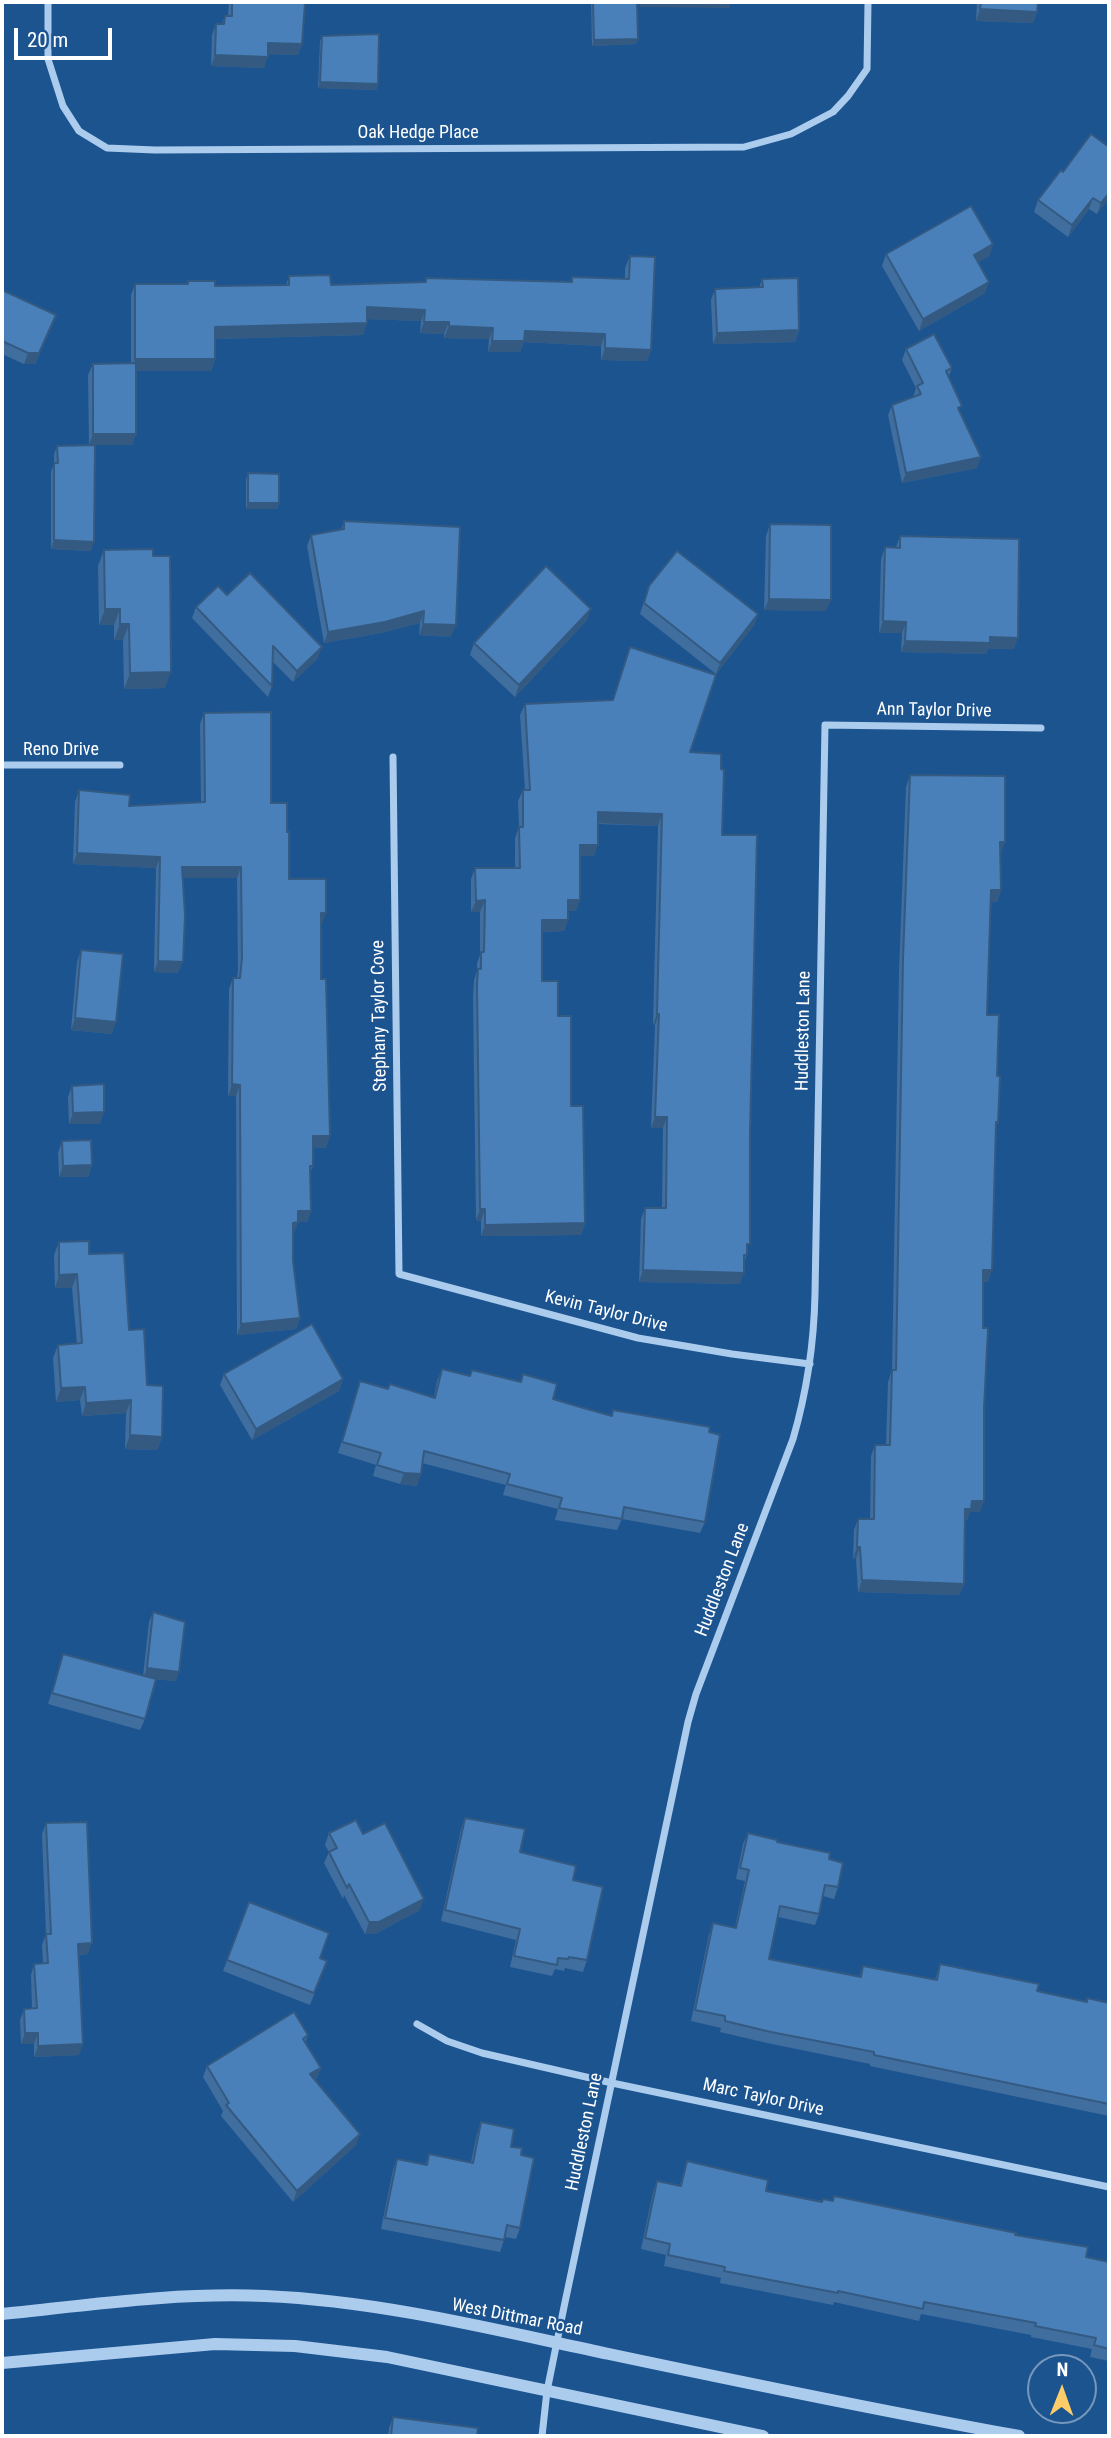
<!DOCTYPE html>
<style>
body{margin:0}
#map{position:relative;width:1111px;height:2438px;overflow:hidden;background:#1c5490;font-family:"Roboto Condensed",sans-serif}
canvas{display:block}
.frame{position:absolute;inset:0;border:4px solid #fff;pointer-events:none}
.north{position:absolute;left:1027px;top:2354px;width:70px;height:70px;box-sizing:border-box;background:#1c5490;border:2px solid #7798bc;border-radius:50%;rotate:1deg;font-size:19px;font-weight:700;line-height:28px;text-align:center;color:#fff}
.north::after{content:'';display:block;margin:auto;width:24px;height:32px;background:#fecd6a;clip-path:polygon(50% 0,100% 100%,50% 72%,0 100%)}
.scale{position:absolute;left:14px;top:28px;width:98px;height:32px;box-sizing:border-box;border:4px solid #fff;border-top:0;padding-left:9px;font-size:21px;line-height:24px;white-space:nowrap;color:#fff;-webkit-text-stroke:5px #1c5490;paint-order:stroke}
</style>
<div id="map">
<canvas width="1111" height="2438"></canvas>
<div class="frame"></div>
<div class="north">N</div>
<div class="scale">20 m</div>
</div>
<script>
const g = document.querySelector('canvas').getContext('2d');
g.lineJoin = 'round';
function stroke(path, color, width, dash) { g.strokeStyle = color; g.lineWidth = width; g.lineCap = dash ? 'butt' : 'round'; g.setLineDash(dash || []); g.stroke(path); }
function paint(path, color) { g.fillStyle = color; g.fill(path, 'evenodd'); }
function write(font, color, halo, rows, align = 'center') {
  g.font = font + ' "Roboto Condensed",sans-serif'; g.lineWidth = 5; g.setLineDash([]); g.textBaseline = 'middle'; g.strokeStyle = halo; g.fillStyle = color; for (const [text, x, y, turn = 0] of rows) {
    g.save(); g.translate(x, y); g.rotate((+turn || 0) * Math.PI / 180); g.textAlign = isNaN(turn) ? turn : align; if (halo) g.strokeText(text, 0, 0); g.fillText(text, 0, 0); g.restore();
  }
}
const minor = new Path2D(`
 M48,2V59L63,106L79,131L107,148L155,150L744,147L791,134L833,112L848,96L867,69L868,2
 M393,757L399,1274L638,1338L732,1354L810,1364
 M2,765H120
 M417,2024L447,2041L482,2053L612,2083L1109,2187
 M542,2436L547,2391L564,2307L688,1722L696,1694L793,1439C807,1391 814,1344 815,1294L825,725L1041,728`);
const tertiary = new Path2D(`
 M2,2314C89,2305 177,2292 265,2296C381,2301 496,2330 609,2354C746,2383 882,2411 1019,2436
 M2,2363L215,2344L295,2346L387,2357L763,2436`);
const wall = new Path2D(`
 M229,2H282L302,44L298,55L268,54L264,68L211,66L212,35L216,24H222L225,16H228Z
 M591,2H637L638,39L636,44L592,46Z
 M977,2H1038L1037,12L1033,23L976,21Z
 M322,36L378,84L376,90L318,88L320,41Z
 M1109,147V198L1097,214L1089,209L1068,237L1034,212L1038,200L1063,172Z
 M993,244L989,256L978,262L985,293L919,331L882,266L886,254Z
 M630,256L651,350L647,361L601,360V346L524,342L520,352H488L489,339L444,338V334L420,333L421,321L367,319L363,335L215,339V359L211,371H136V434L132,445H95L91,551L51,549V472L54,463V454L57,446L89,445L88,375L93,364H131V295L135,284H187L188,281L215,286L286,285L289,276L331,285L425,282L426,278L570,282L572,277L625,279V268Z
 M762,279L799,330L795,342L713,344L711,300L715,289L759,288Z
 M2,290L52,326L35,364H24L2,354Z
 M906,349L952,368L949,376L977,468L902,483L888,415L892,405L913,397L916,388L902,360Z
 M248,473L279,503L277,509H246V479Z
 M344,521L451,637L419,635L420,623L381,633L324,643L307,546L311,535L341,530Z
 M770,524L826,611L764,610L766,536Z
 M900,536L1014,649H988L986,654L901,652L902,633H879L881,559L885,547H896Z
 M104,550L153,556L165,688L124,689L123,640H114V625H99L98,566Z
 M649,586L758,614L754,625L716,674L640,614Z
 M196,607L318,658L293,682L272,661V686L268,697L192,618Z
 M587,620L515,697L470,655L474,643Z
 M626,658L690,752L721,769L722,835L747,1252L740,1284L639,1282L641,1219L645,1208H662L663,1128H651L655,1025H653L658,826L598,824L594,856H580L576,911H568V920L564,931L542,932V981L558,1016L571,1106L585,1223L581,1235L481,1236V1221L476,1220L473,997L474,980L477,971V963L480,955V912H471V879L475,868H515V838L519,827L518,801L523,790H525L520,715L525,704L613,700Z
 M204,713L271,803L287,832L289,879L321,924V979L326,1148L313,1147V1166L310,1173L311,1211L307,1222H298L294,1233L293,1234V1261L300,1318L296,1329L237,1335L236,1096H228L229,989L233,978H237L238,969L237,878H183L178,973L154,972L156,868L73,864L75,802L79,790L129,806L201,802L200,724Z
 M910,775L1001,854V890L997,902H991L987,1015L996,1129L988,1282H983L980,1512H970L967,1520H965L964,1584L959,1595L858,1592L856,1559H853L854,1530L858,1519H870L871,1456L875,1445H886L888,1382L892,1370L899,971L906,787Z
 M81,950L112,1034L71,1030L77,962Z
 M72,1086L100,1124H69L68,1097Z
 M62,1141L92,1165L88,1177H59L58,1153Z
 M59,1242L89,1254L129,1330L147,1385L162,1437L157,1450L125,1449L126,1413L82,1416L80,1400L56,1402L53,1358L58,1345L77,1344L72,1288H55L54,1255Z
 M442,1369L470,1376L472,1370L520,1382L523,1374L553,1399L611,1415L613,1410L709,1432L705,1522L700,1533L622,1519L617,1530L555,1520L558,1509L503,1495L506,1485L422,1463L417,1486L400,1484L373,1476L376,1465L338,1453L360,1381L388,1388L434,1397L437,1381Z
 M224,1374L343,1379L339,1391L252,1440L220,1385Z
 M153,1612L176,1681L153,1679L145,1719L140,1730L48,1704L63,1654L143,1676L149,1622Z
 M465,1818L520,1852L573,1880L587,1960L583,1972L565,1968L564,1971L555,1969L552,1976L510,1967L516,1940L441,1921L461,1829Z
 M46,1823L88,1954L78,1955L79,2055L34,2057V2044H21L20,2020L24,2009L32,2008L31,1975L34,1964H43L42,1945L46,1934L42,1834Z
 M329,1833L363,1834L420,1910L375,1934H365L344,1895L343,1899L324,1863L329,1852L325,1845Z
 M748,1833L829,1859L838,1887L834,1899L823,1896L819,1914L815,1925L778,1917L769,1959L859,1977L863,1966L935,1980L940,1964L1037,1991L1086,2001L1109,2003V2116L870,2066V2064L767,2043L720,2032L721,2028L691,2021L709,1934L713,1923L735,1927L745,1881L736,1879L743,1844Z
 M249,1902L320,1958L327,1961L310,2005L223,1971Z
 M308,2035L305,2043L321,2068L316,2079L315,2080L356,2145L293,2202L221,2116L223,2111L203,2077L207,2066Z
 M481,2122L521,2155L520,2228L516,2239L505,2237L500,2252L381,2229L393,2170L397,2159L425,2165L429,2154L471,2162L477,2134Z
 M687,2161L766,2191L1015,2235L1086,2257L1109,2262V2361L1090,2357L1092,2349L1031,2337V2335L921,2314L919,2321L834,2302L833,2305L720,2283L721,2278L664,2266L666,2255L641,2249L653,2192L657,2181L680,2185Z
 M393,2417L477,2436H388L389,2428Z`);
const shadedWall = new Path2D(`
 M641,2H731L729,8L639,7Z
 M980,9L1037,12L1033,23L976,21Z
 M638,39L636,44L592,46L594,40Z
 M268,43L302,44L298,55L264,54Z
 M215,55L268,57L264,68L211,66Z
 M320,82L378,84L376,90L318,88Z
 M1109,193V198L1097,214L1101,203Z
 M1093,198L1089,209L1068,237L1072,225Z
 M993,244L989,256L969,267L974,255Z
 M989,282L985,293L919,331L923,319Z
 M367,307L425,310L421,321L363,319Z
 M56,315L35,364H24L28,353Z
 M424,322H449L444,334L420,333Z
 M367,323L363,335L211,339L215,327Z
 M449,326L493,328L489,339L444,338Z
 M799,330L795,342L713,344L717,333Z
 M525,331L605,334L601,346L524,342L520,352H488L492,341Z
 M605,348L651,350L647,361L601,360Z
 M135,359H215L211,371H131Z
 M93,434H136L132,445H89Z
 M981,457L977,468L902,483L906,473Z
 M248,503H279L277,509H246Z
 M54,540L94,542L91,551L51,549Z
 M769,599L831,600L826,611L764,610Z
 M105,609H120L114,625H99Z
 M591,609L587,620L515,697L519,685Z
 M424,611L420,623L381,633L324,643L328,632Z
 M758,614L754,625L716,674L720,663Z
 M883,621L906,622L902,633H879Z
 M120,624H129L123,640H114Z
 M423,624L456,625L451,637L419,635Z
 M990,637L1018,638L1014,649H988L986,654L901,652L905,641Z
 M322,647L318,658L293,682L297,671Z
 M171,672L165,688L124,689L130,673Z
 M598,812L662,814L658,826L594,823Z
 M1000,842H1005L1001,854Z
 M580,845H598L594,856H576Z
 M77,853L160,857L156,868L73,864Z
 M182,867H241L237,878H178Z
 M991,890H1001L997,902H987Z
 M485,900L480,912H471L476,901Z
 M568,900H580L576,911H564Z
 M321,913H326L322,924Z
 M542,920H568L564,931L538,932Z
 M158,961L183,962L178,973L154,972Z
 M657,1014H659L655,1025H653Z
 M75,1018L116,1022L112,1034L71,1030Z
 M232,1084L240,1085L236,1096H228Z
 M104,1112L100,1124H69L73,1113Z
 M655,1117H667L663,1128H651Z
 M313,1136H330L326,1148L309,1147Z
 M92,1165L88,1177H59L63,1166Z
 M480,1209H485L481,1221L476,1220Z
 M298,1211H311L307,1222H294Z
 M298,1222L294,1233L289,1234L293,1223Z
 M585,1223L581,1235L481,1236L485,1225Z
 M643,1270L744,1273L740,1284L639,1282Z
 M983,1270H992L988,1282H979Z
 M77,1274L72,1288H55L59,1275Z
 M300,1318L296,1329L237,1335L241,1324Z
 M343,1379L339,1391L252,1440L256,1429Z
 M85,1387L80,1400L56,1402L61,1388Z
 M131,1400L126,1413L82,1416L86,1403Z
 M130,1435L162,1437L157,1450L125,1449Z
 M404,1473L421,1474L417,1486L400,1484Z
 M972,1501H984L980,1512H970L967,1520H961L965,1509Z
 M857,1547H860L856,1559H853Z
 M862,1580L964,1584L959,1595L858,1592Z
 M147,1668L179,1672L176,1681L143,1678Z
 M424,1899L420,1910L375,1934H365L369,1922Z
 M92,1943L88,1954L74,1955L78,1944Z
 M25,2033H38L34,2044H21Z
 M83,2044L79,2055L34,2057L38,2046Z
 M321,2068L316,2079L306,2085L310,2074Z
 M360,2134L356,2145L293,2202L297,2191Z`);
const building = new Path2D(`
 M232,2H282L305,3L302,44L268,43V57L215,55L216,24H224L225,16H232Z
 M593,2H637L638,39L594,40Z
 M981,2H1038L1037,12L980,9Z
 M379,34L378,84L320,82L322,36Z
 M1091,134L1109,147V193L1101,203L1093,198L1072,225L1038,200L1061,170L1063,172Z
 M971,206L993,244L974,255L989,282L923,319L886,254Z
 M630,256L655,257L651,350L605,348V334L525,331L524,341H492L493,328L449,326V322H424L425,310L367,307V323L215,327V359H135V284H188V281H215V286L289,285V276L330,275L331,285L426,282V278L572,282V277L629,279Z
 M798,278L799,330L717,333L715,289L763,287L762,279Z
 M2,290L56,315L39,353H28L2,341Z
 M934,334L952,368L946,371L962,406L958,408L981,457L906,473L892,405L921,394L917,386L923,383L906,349Z
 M136,363V434H93V364Z
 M95,445L94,542L54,540V463H58L57,446Z
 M248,473L279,474V503H248Z
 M344,521L460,527L456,625L423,624L424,611L385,622L328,632L311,535L344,529Z
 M770,524L831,525V600L769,599Z
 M900,536L1019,539L1018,638L990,637V643L905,641L906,622L883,621L885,547L900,548Z
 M153,549V556H170L171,672L130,673L129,624H120V609H105L104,550Z
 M677,551L758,614L720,663L644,603L649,586Z
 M546,566L591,609L519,685L474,643Z
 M250,573L322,647L297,671L273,646L272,686L196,607L218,586L227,595Z
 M630,647L716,675L690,752L721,754V769L724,770L722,835H757L750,1134V1244H747V1255H744V1273L643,1270L645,1208H666L667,1117H655L659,1014H657L662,814L598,812V845H580V900H568V920H542V981H558V1016H571V1106H583L585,1223L485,1225V1209H480L477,985L478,969H481V952H484L485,900L476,901L475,868H520L519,827H523V790H530L525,704L613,700Z
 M271,712V803H287V832H289V879H326V913H321V979H326L330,1136H313V1166H310L311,1211H298V1222L293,1223V1261L300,1318L241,1324L240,1085L232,1084L233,978H240L242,958L241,867H182L185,915L183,962L158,961L160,857L77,853L79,790L130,795L129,806L205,802L204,713Z
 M910,775L1005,776V842H1000L1001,890H991L987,1015H999L997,1076H1000L998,1123L996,1122L992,1270H983V1328H988L984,1408V1501H972L971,1509H965L964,1584L862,1580L860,1547H857L858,1519H874L875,1445H890L892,1370H896L903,959Z
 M81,950L123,954L116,1022L75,1018Z
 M104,1084V1112L73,1113L72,1086Z
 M91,1140L92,1165L63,1166L62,1141Z
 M89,1241V1254L124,1253L129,1330L144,1329L147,1385L163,1386L162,1437L130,1435L131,1400L86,1403L85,1387L61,1388L58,1345L82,1343L77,1274L59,1275V1242Z
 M312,1324L343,1379L256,1429L224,1374Z
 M442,1369L470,1376L472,1370L521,1382L523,1374L557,1384L553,1399L580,1407L612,1416L613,1410L710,1427L709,1432L720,1435L705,1522L624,1507L622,1519L559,1508L562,1498L507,1484L510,1474L424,1451L421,1474L404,1473L377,1465L381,1453L342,1442L360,1381L388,1389L390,1384L435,1398Z
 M153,1612L185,1622L179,1672L147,1668Z
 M63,1654L156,1679L145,1719L52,1693Z
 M465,1818L525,1829L520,1852L576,1866L573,1880L603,1887L587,1960L569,1957L568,1959L558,1958L557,1965L514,1956L520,1929L445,1910Z
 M356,1820L363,1834L385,1823L424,1899L379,1922H369L349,1884L347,1888L329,1852L337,1848L329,1833Z
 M87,1822L92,1943L78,1944L83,2044L38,2046V2033H25L24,2009L37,2008L34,1964L48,1963L46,1934H51L46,1823Z
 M748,1833L777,1840V1842L830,1853L829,1859L843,1863L838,1887L825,1885L819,1914L780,1906L769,1959L861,1977L863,1966L937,1980L940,1964L1039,1984L1037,1991L1087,2002V1998L1109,2003V2104L874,2055V2052L771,2032L725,2021V2016L695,2010L713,1923L736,1928L749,1870L740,1868Z
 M249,1902L329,1933L320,1958L327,1961L314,1993L227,1960Z
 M294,2012L308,2035L303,2039L321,2068L310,2074L360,2134L297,2191L226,2105L229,2103L207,2066Z
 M481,2122L514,2129L511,2147L522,2148L521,2155L534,2158L520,2228L507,2225L504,2240L385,2218L397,2159L427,2165L429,2154L473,2163Z
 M687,2161L768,2180L766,2191L822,2202L823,2199L833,2201L834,2196L1016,2233L1015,2235L1088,2247L1086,2257L1109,2262V2349L1094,2345L1096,2338L1035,2326L1036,2323L924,2302L923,2309L838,2291V2293L724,2271L725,2267L668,2255L670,2244L645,2238L657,2181L681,2186Z
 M393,2417L478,2428L477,2436H391Z`);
const streetNames = [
 ["Oak Hedge Place",418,133],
 ["Ann Taylor Drive",934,711,1],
 ["Reno Drive",61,750],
 ["Stephany Taylor Cove",380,1016,-91],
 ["Huddleston Lane",804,1031,-89],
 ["Kevin Taylor Drive",606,1312,14],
 ["Huddleston Lane",723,1580,-69],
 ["Marc Taylor Drive",763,2098,12],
 ["Huddleston Lane",585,2132,-78],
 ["West Dittmar Road",517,2318,11]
];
stroke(minor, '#acccee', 7);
stroke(tertiary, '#acccee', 12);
paint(wall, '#406e9f');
paint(shadedWall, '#345a82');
paint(building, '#4a80b9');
stroke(building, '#345a82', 2);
write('18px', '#fff', '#1c5490', streetNames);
</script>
